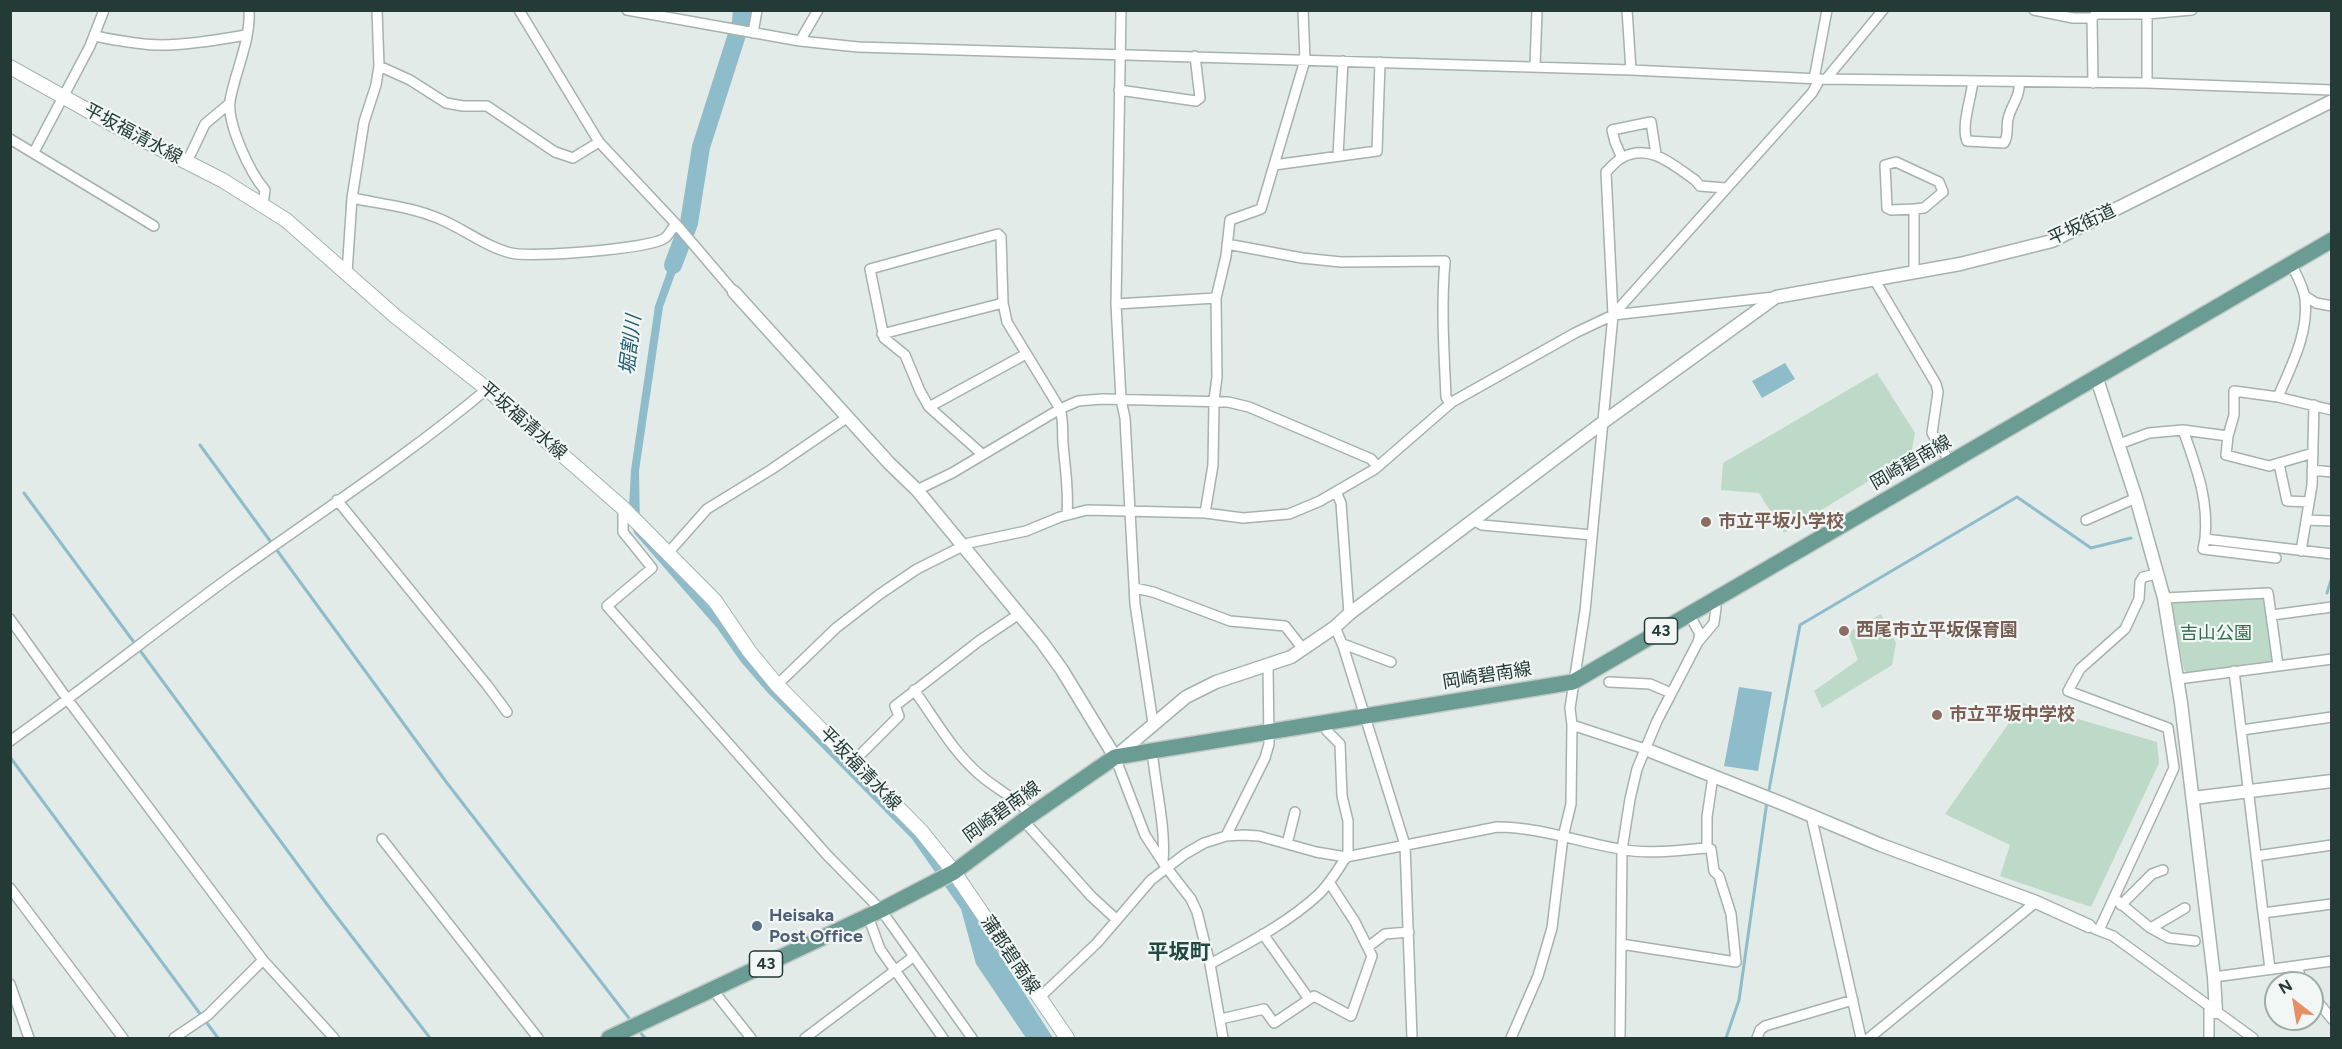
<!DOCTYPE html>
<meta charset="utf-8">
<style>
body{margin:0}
#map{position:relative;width:2342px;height:1049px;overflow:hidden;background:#e2ebe7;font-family:Figtree,sans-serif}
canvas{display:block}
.frame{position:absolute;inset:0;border:12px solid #233a36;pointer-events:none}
.north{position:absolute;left:2264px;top:971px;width:60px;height:60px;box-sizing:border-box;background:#f2f7f5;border:2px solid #9faba9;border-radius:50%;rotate:329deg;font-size:16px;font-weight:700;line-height:24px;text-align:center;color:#233a36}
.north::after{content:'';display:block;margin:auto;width:21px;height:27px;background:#e68f64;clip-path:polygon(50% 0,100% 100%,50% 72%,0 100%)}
</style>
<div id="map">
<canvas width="2342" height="1049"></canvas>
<div class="frame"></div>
<div class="north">N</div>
</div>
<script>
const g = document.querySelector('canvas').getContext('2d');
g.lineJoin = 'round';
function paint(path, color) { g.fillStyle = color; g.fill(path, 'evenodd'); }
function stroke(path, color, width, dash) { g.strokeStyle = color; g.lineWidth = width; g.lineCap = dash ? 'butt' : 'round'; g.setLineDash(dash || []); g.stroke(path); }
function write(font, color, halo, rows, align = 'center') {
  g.font = font + ' Figtree,"Noto Sans JP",sans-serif'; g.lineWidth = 4.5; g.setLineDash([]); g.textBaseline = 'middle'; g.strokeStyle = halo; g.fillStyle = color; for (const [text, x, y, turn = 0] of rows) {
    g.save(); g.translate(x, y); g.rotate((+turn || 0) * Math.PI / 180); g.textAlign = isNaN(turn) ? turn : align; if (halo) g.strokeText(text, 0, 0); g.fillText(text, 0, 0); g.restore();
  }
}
const green = new Path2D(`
 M1877,373L1915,433L1911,455L1784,533L1759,493L1721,490L1723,463Z
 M2263,596L2266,598L2273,659L2270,663L2187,673L2184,670L2171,602L2174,600Z
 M1881,614L1896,643L1892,665L1822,708L1814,691L1858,660L1848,633Z
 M2023,703L2157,742L2159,763L2091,907L2000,876L2010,845L1945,814Z`);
const water = new Path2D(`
 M678,241L685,247L663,307L639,471L640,531L918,836L962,896L1053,1038H1026L976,964L961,909L912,839L767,692L741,662L717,628L634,533L629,506L631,470L655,306Z
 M1785,363L1795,379L1762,398L1752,381Z
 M1739,687L1772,692L1758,771L1724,766Z`);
const stream = new Path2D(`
 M200,445L447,783L632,1022
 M24,493L326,903L430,1038
 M2327,593L2332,577
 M10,757L218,1038
 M1768,795L1800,625L2017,497L2091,548L2131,538
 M638,1030L645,1038
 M1726,1038L1739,1000L1767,801`);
const river = new Path2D(`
 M673,265L689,223L701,147L741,22L742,10`);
const minor = new Path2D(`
 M249,10C251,41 235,71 230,101C227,124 250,173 265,190L263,204
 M519,10L599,142L676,224L734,292
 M627,10L800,41L858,47L1631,70L1820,79L2147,83L2332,90
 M1121,10L1116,304L1121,400L1125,418L1135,604L1153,723
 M1627,10L1631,70
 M2034,10L2073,18H2092L2093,83
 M2092,18L2096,14H2147L2192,10
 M753,33L757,10
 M94,36C116,40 138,45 161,45C189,45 218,40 246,35
 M800,41L818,10
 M379,66L410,80L446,103L463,106H487L555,152L573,158L599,142
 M1535,67L1537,10
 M1814,79L1827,10
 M1826,79L1883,10
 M1973,81C1971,99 1961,126 1967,141L2004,143C2009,136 2006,127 2008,119C2011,105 2021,96 2019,82
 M2147,83V11
 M1119,90L1196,101L1200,98L1195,56
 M10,139L154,226
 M34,152L90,46L104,10
 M1338,156L1343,61
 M1622,158L1615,142L1612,130L1651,122L1656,154
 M187,162L205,124L230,103
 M1274,165L1377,151L1380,62
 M352,198C381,204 413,207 440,219C464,229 486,247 511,253C531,258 650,249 665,238C669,235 672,228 676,224
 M1227,244L1302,258L1341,262L1445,261C1441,307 1444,352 1446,397L1450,404
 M1914,272V209L1891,210L1887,208L1885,165L1896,162L1939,182L1943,192L1924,208L1914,209
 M347,273L352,198L364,122L376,85L379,66L377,10
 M1874,279L1936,384L1938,392L1932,433L1950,462
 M2305,296L2316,303L2332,306
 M1116,304L1216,298
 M1613,315L1812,93L1820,79
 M882,334L1003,303
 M2278,397C2291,366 2309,333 2305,299C2304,287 2296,274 2291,264
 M929,407L1026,354
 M2183,430C2196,467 2209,499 2205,539L2332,554
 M2228,436L2226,455L2269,466L2313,453
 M2119,444L2149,433L2183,430L2228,436L2234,415V391L2278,397L2332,410
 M982,454L929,407L920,391L905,355L884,338L870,269L998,234L1001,237L1003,303L1007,322L1060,409C1064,422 1062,430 1063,443C1065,470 1069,487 1067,515
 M2279,464L2287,501L2309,502
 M2312,470L2332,472
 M917,490L952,473L1060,409L1078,401L1102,399L1228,402L1249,407L1371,459L1377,466
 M1336,492L1341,503L1349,614
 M337,500L487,685L507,712
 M623,508V532L652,568L607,606L827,855L881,910L972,1038
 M1205,513L1213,465L1214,400L1217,377L1216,298L1226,256L1230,220L1261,209L1305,60L1303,10
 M2086,520L2136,498
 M2306,520L2332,521
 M1475,521L1482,525L1592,535
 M2205,539L2203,549L2276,558
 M2301,551L2312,485L2314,405
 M668,553L707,509L772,469L848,417
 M1135,588L1153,592L1230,621L1285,626L1303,649
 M2164,598L2268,593L2278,665
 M1689,614L1700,634L1698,642
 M2272,615L2332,607
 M10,619L68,700L263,960L334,1038
 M1335,627L1343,646L1405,845L1412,1038
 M1343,644L1391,662
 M2234,671L2263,913L2332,904
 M2178,679L2332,659
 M1609,682L1650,684L1671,693
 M777,685L836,628L880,594L917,569L969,543L1026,531L1060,517L1087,510L1205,513L1243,518L1289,514L1320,501L1375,469L1452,402L1575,333L1613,315L1774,297
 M914,690C935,719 953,752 980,775C996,789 1016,798 1031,815
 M1326,723L1327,731L1340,744L1342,796L1348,821V857
 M1572,725L1645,749
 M2242,730L2332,717
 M10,741C85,688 156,631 230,577C316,515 406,457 487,389
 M1152,749C1155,786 1166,826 1163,862
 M1115,757L1145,835L1166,867L1191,899L1197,912L1210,964L1223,1038
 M853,762L899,716L895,706L979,641L1019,614
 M1811,815L1861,1038
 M1023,820L1091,896L1117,920
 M1226,836L1265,758L1269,744L1268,666
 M382,839L538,1038
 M1287,844L1295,812
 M1707,848V817L1713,776
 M2256,856L2332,845
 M10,888L123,1038
 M2114,898L2149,927L2169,938L2195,941
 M2121,905L2152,874L2163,870
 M2263,913L2270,969
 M868,916L880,949L943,1038
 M2151,928L2185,908
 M2095,929L2113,936L2253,1038
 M2099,930L2174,768L2168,728L2068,691L2080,669L2125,629L2139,599L2140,582L2143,577L2157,574
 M1263,934L1309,999
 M1368,947L1385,934L1409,932
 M1210,964C1247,944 1288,923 1319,894C1330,883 1338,870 1346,857
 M2298,966L2300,978L2303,983
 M2214,977L2332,961
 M10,984L29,1038
 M712,989L751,1038
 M2312,995L2332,1019
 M1039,998L1097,943L1151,880L1185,854L1204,843L1226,836L1243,835L1259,836L1316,852L1346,857L1497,827C1539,827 1579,842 1620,849C1648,855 1679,850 1707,848L1711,849L1714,871L1719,876L1731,914L1736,962L1621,944
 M2209,1007V1038
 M1221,1019L1264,1009L1274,1023L1314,996L1351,1016L1372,956L1355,922L1329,882
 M174,1038L208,1015L263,960
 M805,1038L913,957
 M1511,1038L1538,976L1552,928L1563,837L1571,804L1572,725L1570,708L1585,611L1613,315L1606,172C1611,167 1617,160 1623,157C1651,143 1674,166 1695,180L1700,186L1725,188
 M1620,1038L1622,850L1630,799L1637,769L1657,721L1698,642L1714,623L1716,608L1712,601
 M1757,1038L1760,1030L1765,1026L1853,1000
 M1869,1038L2036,902`);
const tertiary = new Path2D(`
 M734,292L889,463L917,490L1042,642L1062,670L1115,757L1186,697L1216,682L1291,657L1335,627L1349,614L1602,423L1776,297L1960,264L2052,241L2332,101
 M2097,379L2136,498L2164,598L2181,703L2214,977L2216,1012
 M1645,749L1786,805L1881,845L2036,902L2089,926
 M2193,798L2332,781`);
const secondary = new Path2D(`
 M10,67L112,124L222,180L286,220L395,316L487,389L623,508L715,601L749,651L777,685L921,831L954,872L1067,1038`);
const primary = new Path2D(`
 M609,1038L881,910L954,872L1028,817L1115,757L1573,682L2332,240`);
const markers = [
 [1706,522,6,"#8d6e63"],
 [1844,631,6,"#8d6e63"],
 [1937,715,6,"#8d6e63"],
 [757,926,6,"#5c6f8a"]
];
const shields = [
 [1661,631,33],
 [766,964,33]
];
const shieldNames = [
 ["43",1661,631],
 ["43",766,964]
];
const streetNames = [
 ["平坂福清水線",133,134,28],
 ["平坂街道",2082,225,-25],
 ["平坂福清水線",523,421,41],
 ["岡崎碧南線",1911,463,-30],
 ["岡崎碧南線",1487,676,-9],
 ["平坂福清水線",860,769,46],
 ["岡崎碧南線",1002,812,-36],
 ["蒲郡碧南線",1010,955,56]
];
const educationNames = [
 ["市立平坂小学校",1718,522],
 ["西尾市立平坂保育園",1856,631],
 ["市立平坂中学校",1949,715]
];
const parkNames = [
 ["吉山公園",2216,634]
];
const serviceNames = [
 ["Heisaka",769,916],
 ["Post Office",769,937]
];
const waterNames = [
 ["堀割川",631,345,-83]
];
const quarterNames = [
 ["平坂町",1179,953]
];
paint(green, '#bcdac7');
paint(water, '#8ebccb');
stroke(stream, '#8ebccb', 3);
stroke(river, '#8ebccb', 18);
stroke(minor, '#a5b2ae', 12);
stroke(tertiary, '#a5b2ae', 15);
stroke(secondary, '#a1b5b0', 16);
stroke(primary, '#c1c8c7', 18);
stroke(minor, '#fff', 9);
stroke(tertiary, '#fff', 12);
stroke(secondary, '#fff', 14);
stroke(primary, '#6a9c94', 15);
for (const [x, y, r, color] of markers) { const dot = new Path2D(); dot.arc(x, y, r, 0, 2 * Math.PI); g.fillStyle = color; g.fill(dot); stroke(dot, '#f2f7f5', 2); }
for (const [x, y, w] of shields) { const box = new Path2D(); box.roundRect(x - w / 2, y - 13, w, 26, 4.5); g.fillStyle = '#f2f7f5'; g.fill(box); stroke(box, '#233a36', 1.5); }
write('bold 16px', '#233a36', null, shieldNames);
write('18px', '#233a36', '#f2f7f5', streetNames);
write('bold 18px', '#785e54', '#f2f7f5', educationNames, 'left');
write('18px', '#316d4d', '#f2f7f5', parkNames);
write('bold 18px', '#4e5e75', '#f2f7f5', serviceNames, 'left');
write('italic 20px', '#225d71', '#f2f7f5', waterNames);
write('bold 21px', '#214a44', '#f2f7f5', quarterNames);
</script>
